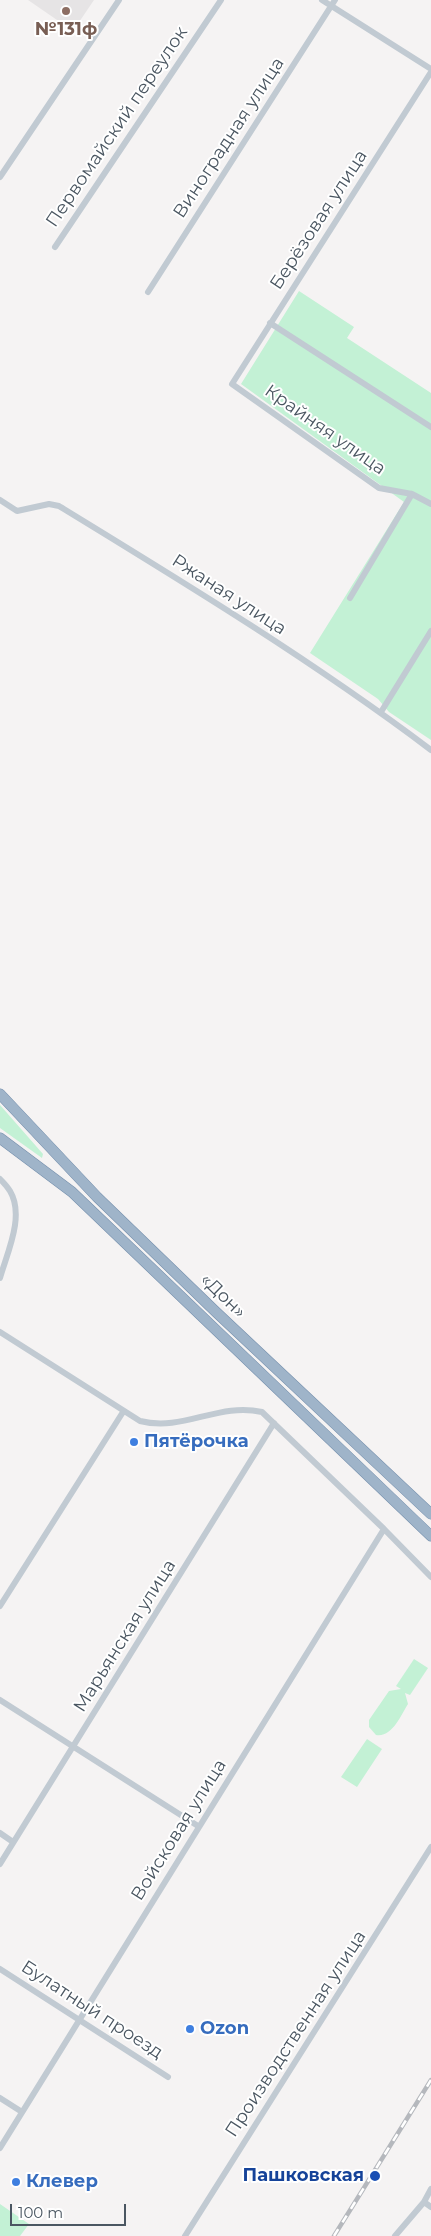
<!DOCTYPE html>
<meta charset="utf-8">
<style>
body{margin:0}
#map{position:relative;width:431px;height:2236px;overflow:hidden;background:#f5f3f3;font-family:Montserrat,sans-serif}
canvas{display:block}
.scale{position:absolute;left:10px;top:2204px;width:116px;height:22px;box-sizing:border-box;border:2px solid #4a5661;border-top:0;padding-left:6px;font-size:15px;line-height:18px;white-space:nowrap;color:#4a5661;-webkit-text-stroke:4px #fff;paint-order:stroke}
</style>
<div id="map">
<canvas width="431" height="2236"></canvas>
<div class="scale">100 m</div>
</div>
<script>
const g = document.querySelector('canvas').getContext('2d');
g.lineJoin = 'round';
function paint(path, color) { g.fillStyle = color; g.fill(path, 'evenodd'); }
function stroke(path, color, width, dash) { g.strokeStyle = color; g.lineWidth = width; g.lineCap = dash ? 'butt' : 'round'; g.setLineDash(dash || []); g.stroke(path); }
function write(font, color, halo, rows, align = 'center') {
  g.font = font + ' Montserrat,sans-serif'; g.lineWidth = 4; g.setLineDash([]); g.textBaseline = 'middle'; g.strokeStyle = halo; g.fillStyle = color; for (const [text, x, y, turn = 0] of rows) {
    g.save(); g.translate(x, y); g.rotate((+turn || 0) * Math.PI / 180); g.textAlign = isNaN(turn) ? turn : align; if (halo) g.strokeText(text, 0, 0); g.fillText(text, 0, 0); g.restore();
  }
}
const education = new Path2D(`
 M28,0H94L73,31Z`);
const green = new Path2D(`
 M299,291L354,327L347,338L431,393V740L389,712L378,699L310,653L404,502L241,384Z
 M0,1105L43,1154L42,1158L0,1128Z
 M414,1659L428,1668L410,1695L405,1693L408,1704C401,1715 392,1738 376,1735L369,1727V1720L389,1691L401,1689L396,1686Z
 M367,1739L382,1749L357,1787L341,1777Z
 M0,2204L29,2224L20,2236H0Z`);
const minor = new Path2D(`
 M322,0L431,69
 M431,72L232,384L379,488L412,494L431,504
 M0,177L119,0
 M55,247L221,0
 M148,292L335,0
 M270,323L431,427
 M0,500L17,511L49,504L59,506C185,583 313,661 431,750
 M350,598L412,494
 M381,712L431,631
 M0,1179C3,1182 7,1186 10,1191C25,1216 7,1253 0,1278
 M0,1332L140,1421C184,1432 218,1402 262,1412L384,1529L431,1577
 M0,1606L123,1412
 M0,1700L198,1826
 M0,1833L13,1842
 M0,1864L274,1423
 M0,1969L168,2077
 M0,2098L22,2112
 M0,2148L384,1529
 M431,2189L424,2202L431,2207
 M185,2236L431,1847
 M395,2236L424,2202`);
const trunk = new Path2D(`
 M0,1094L97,1197L216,1312L431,1514
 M0,1138L72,1192L431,1536`);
const rail = new Path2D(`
 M334,2236L431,2080`);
const markers = [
 [66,11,5,"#8d6e63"],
 [134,1442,5,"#3f7fe0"],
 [190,2029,5,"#3f7fe0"],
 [375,2176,6,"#1a4fb4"],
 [16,2182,5,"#3f7fe0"]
];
const educationNames = [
 ["№131ф",66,30]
];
const streetNames = [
 ["Первомайский переулок",117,127,-56],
 ["Виноградная улица",229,138,-57],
 ["Берёзовая улица",319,220,-57],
 ["Крайняя улица",325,430,35],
 ["Ржаная улица",229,595,33],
 ["«Дон»",223,1296,44],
 ["Марьянская улица",125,1636,-58],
 ["Войсковая улица",179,1830,-58],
 ["Булатный проезд",92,2010,33],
 ["Производственная улица",296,2034,-57]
];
const shopNames = [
 ["Пятёрочка",144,1442],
 ["Ozon",200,2029],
 ["Клевер",26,2182]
];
const transitNames = [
 ["Пашковская",364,2176]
];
paint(education, '#e6e4e5');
paint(green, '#c3f1d5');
stroke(trunk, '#7690ad', 11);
stroke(minor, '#c1cad2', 6);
stroke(trunk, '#9fb4c9', 10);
stroke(rail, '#b5b8bd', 4.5);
stroke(rail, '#fff', 2.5, [8]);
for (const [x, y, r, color] of markers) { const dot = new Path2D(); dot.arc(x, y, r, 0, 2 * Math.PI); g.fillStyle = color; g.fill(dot); stroke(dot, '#fff', 2); }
write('bold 18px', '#785e54', '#fff', educationNames);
write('18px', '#4a5661', '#fff', streetNames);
write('bold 18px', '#366cbe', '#fff', shopNames, 'left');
write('bold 18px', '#164399', '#fff', transitNames, 'right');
</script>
